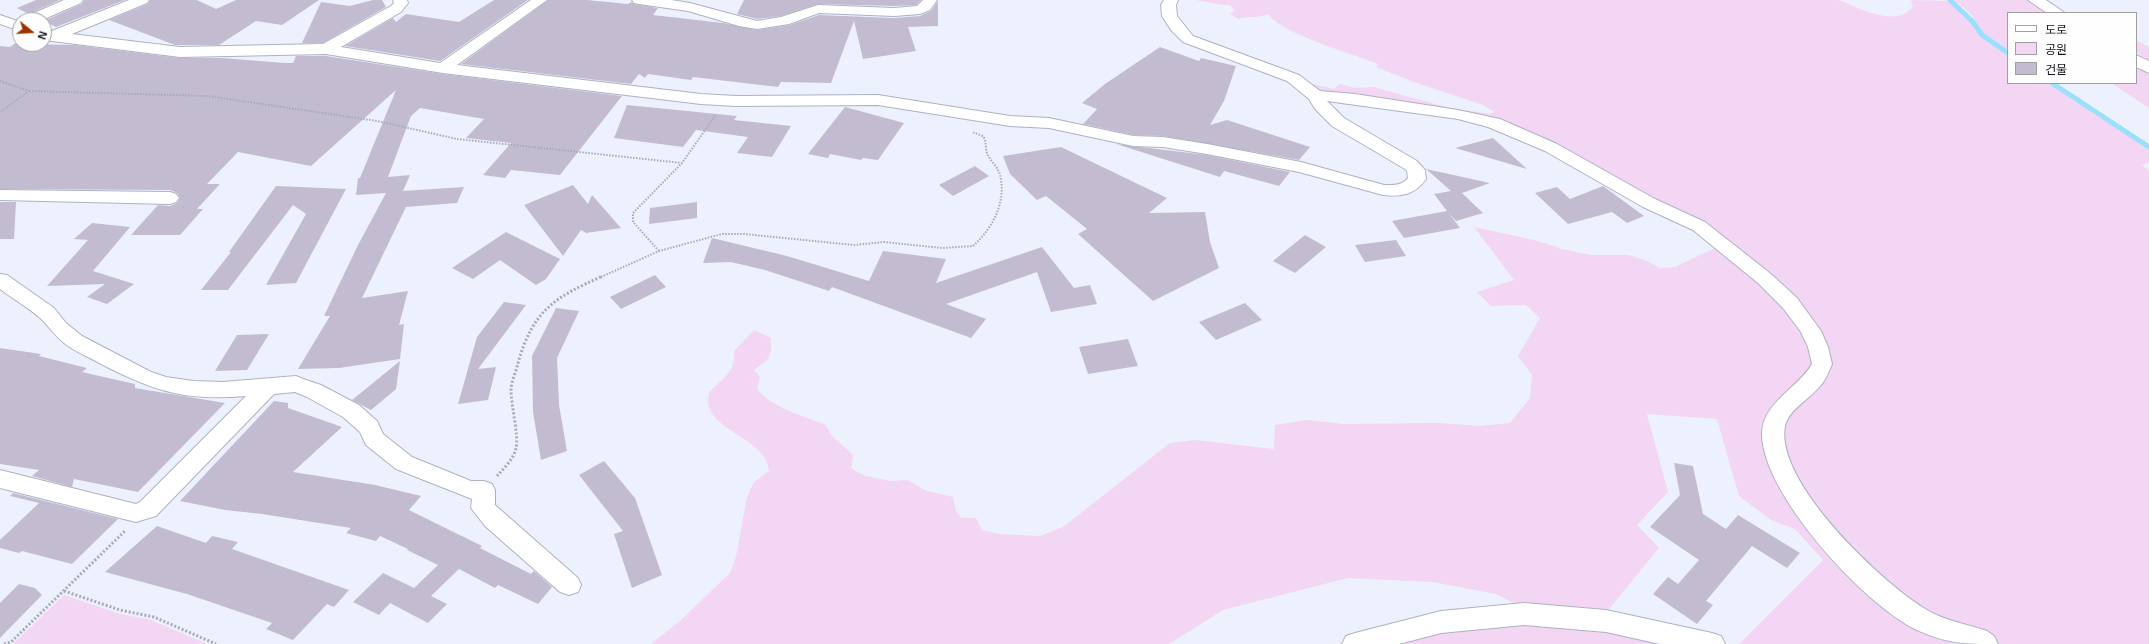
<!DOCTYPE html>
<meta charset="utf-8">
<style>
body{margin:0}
#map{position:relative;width:2149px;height:644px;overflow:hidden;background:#edf1fd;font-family:Arial,"Noto Sans KR",sans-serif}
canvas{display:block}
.legend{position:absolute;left:2007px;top:12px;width:130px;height:72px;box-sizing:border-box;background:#fefefe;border:1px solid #a0a0a3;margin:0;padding:5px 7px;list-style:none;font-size:12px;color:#12141b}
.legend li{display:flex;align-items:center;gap:8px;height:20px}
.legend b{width:20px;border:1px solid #a0a0a3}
.north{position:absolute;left:12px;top:12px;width:40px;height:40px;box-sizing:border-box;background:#fefefe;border:1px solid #a0a0a3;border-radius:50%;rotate:108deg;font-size:11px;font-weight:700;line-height:16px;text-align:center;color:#12141b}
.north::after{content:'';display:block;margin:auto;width:14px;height:18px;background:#9a3501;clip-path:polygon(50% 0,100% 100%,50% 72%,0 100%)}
</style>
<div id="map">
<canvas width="2149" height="644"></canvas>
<ul class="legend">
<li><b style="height:5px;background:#fff"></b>도로</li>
<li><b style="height:11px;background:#f3d5f4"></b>공원</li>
<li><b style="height:11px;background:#c3bcd1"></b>건물</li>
</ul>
<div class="north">N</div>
</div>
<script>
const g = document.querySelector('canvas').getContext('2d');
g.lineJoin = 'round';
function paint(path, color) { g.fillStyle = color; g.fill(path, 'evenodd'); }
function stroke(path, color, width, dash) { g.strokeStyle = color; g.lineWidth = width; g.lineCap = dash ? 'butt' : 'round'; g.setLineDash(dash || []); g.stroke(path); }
const green = new Path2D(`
 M1196,0H1839C1859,8 1898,29 1913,6L1911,0L1950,1L1968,18L1980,35L2008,54V83H2050L2149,148V162L2142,165L2149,171V644H1994L1979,634L1920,614L1818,517L1782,454L1784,417L1826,350L1703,225L1512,127L1321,92L1308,83L1334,89L1340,84L1355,88L1373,87L1446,107L1490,114L1494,112L1483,105L1411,81L1376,67L1378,64C1353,54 1282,34 1268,14C1257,19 1250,15 1239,19L1230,14L1235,10L1230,5H1223Z
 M1954,0H2028L2049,13H2008V51L1985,35L1970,13Z
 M2136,40L2149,47V60L2136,52Z
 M2136,65L2149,73V108L2111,83H2136Z
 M1474,227L1538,241L1562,249L1591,255H1629L1647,261L1660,268L1675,267L1715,248L1751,273L1796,317L1815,362L1806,376L1770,411L1806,519L1955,638L1973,644H1739L1823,560L1795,529L1771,520L1739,496L1717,419L1647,414L1668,492L1637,525L1659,548L1605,614L1522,607L1496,594L1432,582L1348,578L1223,610L1169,644H651L680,621L730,573L736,557L747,497L754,482L769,471C768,441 716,432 709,407C707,403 709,396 709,392C723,379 736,372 734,351L754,330L771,338C772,357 770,359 754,370L760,377L757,389C774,409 802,415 826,425L831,435L853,455L851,468L865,476L892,481L907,480L927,491L953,497L956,511L961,518H976L982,530L999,534L1040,536L1063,527L1170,443L1195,440L1274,449L1275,425L1307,420L1343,424L1439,423L1480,426L1510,423L1530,398L1532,375L1518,356L1540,318L1526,305L1491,306L1477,292L1514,280Z
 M64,595L117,613L151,620L207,644H13Z
 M1526,620L1690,644H1377L1402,637Z`);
const stream = new Path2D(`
 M1950,0L1973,22L1982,35L2008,53
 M2052,83L2149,147`);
const building = new Path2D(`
 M36,0H60L29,14L17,8Z
 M84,0H125L56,27L44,21L82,4Z
 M150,0H197L216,9L236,0H319L282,25L256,21L219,45H175L109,20L148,4Z
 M373,0H382L386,7L323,43H302L321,2L350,6Z
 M494,0H528L440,61L345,46L393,18L396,22L406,14L459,22Z
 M548,0H587L628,4L631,2L634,4L658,8L653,15L723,23L757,30L790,25L819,15L894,18L920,16L931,11L938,1V26L908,27L916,51L863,59L854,21L831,83L781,82L778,87L693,77L691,80L648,74L645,78L639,74L631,84L461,64Z
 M744,0H921L916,5L894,6L818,4L781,16L757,19L737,14Z
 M17,42L20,44L75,45L180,58H222L285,63H293L296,56H326L443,74L622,96L560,175L511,170L505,178L483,175L511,143L466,138L484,119L420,108L411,116L388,177L410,175L403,191L464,187L457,203L406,207L362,298L408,291L399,325L404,324L400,359L339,368L298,369L330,316H324L358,245L386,193L356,195L358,178H360L396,90L311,166L238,152L207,184H220L197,209H203L180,235H131L158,205L170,206L177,203L180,198L177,193L170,190L0,189V46L10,47Z
 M1160,47L1199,61L1201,58L1236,66L1224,101L1210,125L1227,120L1310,147L1299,160L1163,136L1133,135L1083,124L1097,109L1082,103L1105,84Z
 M627,105L737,116L734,120L791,126L772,157L737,153L748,137L696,130L683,147L614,138Z
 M845,107L904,123L878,160L863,158L861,160L830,154L828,158L808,154Z
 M1493,138L1527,169L1455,148Z
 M1116,144L1207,155L1290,172L1279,186L1224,171L1220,177Z
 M1061,147L1167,198L1149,213L1205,212L1210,242L1219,268L1153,301L1078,234L1087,229L1046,196L1037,200L1010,174L1003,156Z
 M975,166L989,176L953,196L939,185Z
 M1426,169L1490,183L1462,193L1483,213L1456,221L1448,212L1460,228L1404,238L1392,221L1447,211L1434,194L1451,191Z
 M573,185L588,204L592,195L621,228L586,233L581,230L563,256L524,205Z
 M276,186L346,189L296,283L266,285L306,214L293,205L228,290H201L231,252H229Z
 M1603,186L1644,216L1627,223L1612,212L1568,224L1535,193L1557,187L1570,199Z
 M0,202H16L14,239H0Z
 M697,202V218L649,224L650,208Z
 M92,223L130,227L93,271L134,284L107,304L87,297L105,284L47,286L88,240L74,239Z
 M506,232L560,259L546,279L536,285L500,260L473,279L452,268Z
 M1305,235L1326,247L1295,273L1273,261Z
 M712,238L787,256L869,281L883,251L946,259L936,283L1042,247L1074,288L1090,285L1097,304L1051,312L1037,272L946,304L986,319L971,338L832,287L829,291L765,270L731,262L703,263Z
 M1396,240L1406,256L1365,262L1355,245Z
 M655,275L666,287L621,309L610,297Z
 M504,302L526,305L478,369L496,367L488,400L458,404L477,337Z
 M1245,303L1262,320L1216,340L1199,322Z
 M556,308L579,311L557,358L559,405L567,451L541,460L533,412L532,356Z
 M269,334L247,370L215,371L237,335Z
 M1128,339L1138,366L1088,374L1079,347Z
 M0,348L41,354L39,356L87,368L82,372L135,384V388L225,403L138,492L74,479L72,487L32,476L39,470L0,464Z
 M400,361L396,389L371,410L352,400Z
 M274,401L288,403V408L342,427L293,472L375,485L421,496L409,510L482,546L480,548L531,574L534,571L552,587L538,604L498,585L495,588L459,569L431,596L447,604L428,623L390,603L379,615L353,602L383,573L414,588L438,565L407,550L408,549L380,536L376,541L346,533L351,528L262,514L225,510L180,501Z
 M604,461L635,498L662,575L632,588L614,534L623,531L579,475Z
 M1674,463L1693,466L1703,514L1726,529L1738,515L1800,553L1787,568L1752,546L1706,601L1713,605L1697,624L1653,594L1668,577L1678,584L1699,560L1650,527L1680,495Z
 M13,493L118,519L72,564L22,551L19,553L0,548V540L39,503L10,496Z
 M157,526L206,543L212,536L238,542L232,549L349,590L334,607L327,604L293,640L266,629L272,623L187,594L105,572Z
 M19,584L35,588L42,595L0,638V603Z`);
const pathFar1 = new Path2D(`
 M0,81L29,91L0,112
 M29,91L208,96L377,121L457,139L682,163
 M659,251L633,222V213L682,163L715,116
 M601,277L659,251L722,234H744L854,245L884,242L942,248L973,246C992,229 1007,202 1000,175C998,167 990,161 987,153C985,147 987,142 983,136L972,132`);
const path = new Path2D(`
 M497,476C504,468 514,459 516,448C519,436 511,405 511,390C511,382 516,372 518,363C533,310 555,297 603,276
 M64,591L120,610L154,617L216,644
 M4,644L11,642L126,530`);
const street = new Path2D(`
 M64,0H83L81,3L42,20H23L25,17Z
 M129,0H149L147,3L72,34L180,47L323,44L391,6L394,3L393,0H407L408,3L401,12L341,47L440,63L531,0H547L457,65L701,94L736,96L878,95L1010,116L1049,118L1133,136L1163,137L1207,144L1301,162L1384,185C1394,185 1401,186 1408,178L1407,171L1405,169L1332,126L1315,109L1309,99L1287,81L1183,42L1171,30L1162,16L1161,5L1164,0H1178L1176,5L1177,16L1193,36L1299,75L1320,91L1355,94L1458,110L1500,119L1557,144L1655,199L1705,222L1771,274L1797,298L1821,331L1828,347L1832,364C1829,371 1826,379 1821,385C1810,399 1789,409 1785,426C1774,482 1883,584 1927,610C1945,621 1967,624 1987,631L1994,636L1998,644C1964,644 1947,644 1915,629C1864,604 1762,494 1762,434C1762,403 1798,388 1812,364L1808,347L1801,332L1783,308L1758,283L1693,230L1643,207L1545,151L1488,127L1458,119L1327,101L1344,118L1417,161L1425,170L1426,179C1415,195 1401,197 1383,195L1299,172L1207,154L1163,147L1133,146L1049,128L1010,126L878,105L736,106L701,104L443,73L326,54L180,57L44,40V30L52,31Z
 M632,0H671L690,3L757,21L781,17L818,5L894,8L917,6L923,0H937L930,10L920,14L894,16L819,13L789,24L757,29L739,26L688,11L639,4L634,3Z
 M2028,0H2046L2065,13H2047Z
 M0,15L20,22V31L0,24Z
 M2136,55L2149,61V73L2136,67Z
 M0,190L170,192L176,194L179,198L176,202L170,204L0,200Z
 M0,274L7,275L54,308L66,323L82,336L151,372L166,377L193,381L223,382L296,376L303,379L321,385L359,405L377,421L383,434L412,457L471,481H484L492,484L495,490V505L578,578L581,585L578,592L569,595L560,592L485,526L471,508L472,499L396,469L366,445L360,432L343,417L307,397L295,392L274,394L156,516L136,522L0,488V470L136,504L140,502L246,396C186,401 156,392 103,365C91,358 78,353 68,346C56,338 50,327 40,318C28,307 13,299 0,289Z
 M1524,603L1606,610L1712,633L1721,636L1725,644H1660L1606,632L1524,625L1441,633L1399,644H1342L1346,636L1355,633L1441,611Z`);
paint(green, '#f3d5f4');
stroke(stream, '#98e0fb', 5);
paint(building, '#c3bcd1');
stroke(street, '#acb2c6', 2);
stroke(pathFar1, '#a8abb6', 2, [1.5, 1.5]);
stroke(path, '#a8abb6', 3, [2, 2]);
paint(street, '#fff');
</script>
